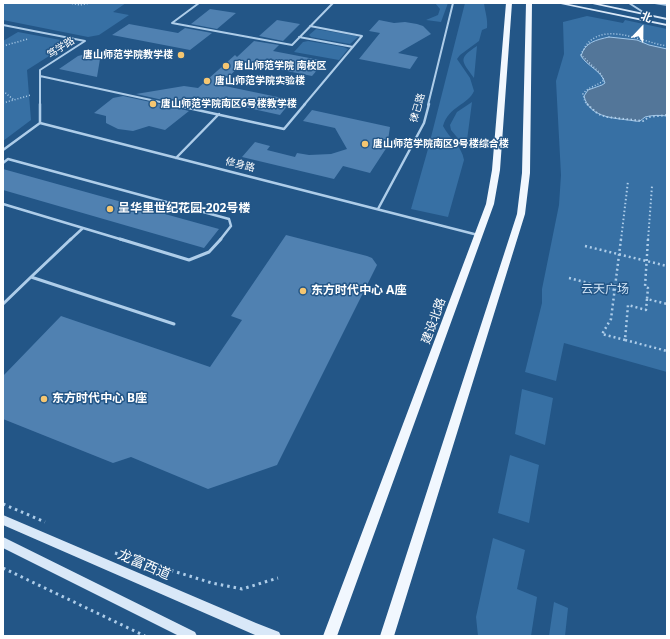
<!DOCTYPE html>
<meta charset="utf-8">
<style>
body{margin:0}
#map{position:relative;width:670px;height:639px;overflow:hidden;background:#235687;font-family:"Noto Sans","Noto Sans SC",sans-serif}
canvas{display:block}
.frame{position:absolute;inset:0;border:4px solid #fff;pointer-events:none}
.north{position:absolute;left:622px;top:8px;width:40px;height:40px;-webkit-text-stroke:3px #235687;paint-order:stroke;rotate:22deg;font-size:11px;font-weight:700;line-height:16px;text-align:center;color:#fff}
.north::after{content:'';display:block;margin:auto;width:14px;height:18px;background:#fff;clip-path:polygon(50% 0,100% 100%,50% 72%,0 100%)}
</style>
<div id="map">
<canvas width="670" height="639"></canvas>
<div class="frame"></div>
<div class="north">北</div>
</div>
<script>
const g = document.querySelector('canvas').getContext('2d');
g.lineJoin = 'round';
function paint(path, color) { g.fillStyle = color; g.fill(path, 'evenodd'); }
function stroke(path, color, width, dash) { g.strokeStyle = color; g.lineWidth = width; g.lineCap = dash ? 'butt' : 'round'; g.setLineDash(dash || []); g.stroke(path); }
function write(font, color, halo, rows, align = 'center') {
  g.font = font + ' "Noto Sans","Noto Sans SC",sans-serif'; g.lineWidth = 3; g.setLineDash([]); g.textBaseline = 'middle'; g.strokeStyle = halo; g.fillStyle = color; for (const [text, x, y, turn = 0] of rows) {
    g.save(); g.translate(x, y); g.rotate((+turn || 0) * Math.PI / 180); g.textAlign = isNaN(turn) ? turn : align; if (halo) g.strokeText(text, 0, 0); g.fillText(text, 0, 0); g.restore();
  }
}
const green = new Path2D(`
 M3,3H126L113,12L129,15L99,35L88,37L3,20Z
 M435,3H448L441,22L426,20L438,15L440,9Z
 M465,3H484C485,12 488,19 487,28L482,30L479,41L460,55L457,59L470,78L474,91C468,105 449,106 443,126C449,138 462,146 464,160L448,217L411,209L428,149Z
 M587,16L623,23L625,20L667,29V372L564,343L556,381L525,372L542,303V289L559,205L561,175L556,81L564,54L563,22Z
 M316,29L356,36L358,37L350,44L311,37L309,35Z
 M18,32L66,41L68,44L27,70L31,120L3,141V41Z
 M308,41L343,47L348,49L339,60L294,52L303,42Z
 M477,46L474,78C462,61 457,59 477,46Z
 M472,102L466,148L451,130L450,125L457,112Z
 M522,389L553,398L545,445L515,434Z
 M510,455L539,465L529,523L498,513Z
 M493,538L525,550L517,589L537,597L531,636H478L476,617Z
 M554,602L568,608L565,636H549Z`);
const water = new Path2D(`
 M609,37L637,40L649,45L667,49V116C660,115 652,115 645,117C643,118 642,120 640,121C637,122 631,120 628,120C610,118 589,116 584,96L588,90L602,85L605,83C602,71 587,66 581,56C585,42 596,40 609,37Z`);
const building = new Path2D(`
 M210,9L236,13L217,29L191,24Z
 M277,20L300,24L283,41L259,36Z
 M379,20L394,23L405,22L417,24L423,26L431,34L398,53L418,57L410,69L359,59L380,33L369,31Z
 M129,24L178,33L185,28L212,33L190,50L112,35Z
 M254,41L279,45L273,51L325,61L312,76L242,62L243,63L220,85L292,100L280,115L203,98L194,107L136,94L184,86L198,88L235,55L237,57Z
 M82,55L100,59L97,77L59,69L78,56Z
 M123,96L169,106L189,111L165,130L149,126L133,131L118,129L106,123V116L94,113L113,98Z
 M312,110L390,127L387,147L370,173L343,166L334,179L242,157L255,142L270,146L267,150L295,157L297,153L309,155L331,154L347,149L335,128L303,121Z
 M3,169L219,229L204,248L3,190Z
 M286,235L367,256L372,258L377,265L277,465L208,489L131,457L113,463L3,419V376L61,316L210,367L242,320L231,316Z`);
const pathFar3 = new Path2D(`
 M69,3L80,5L91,3
 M3,46L28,39
 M3,91L14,100
 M3,103L31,95
 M588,105L585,102L583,94C589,86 598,86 604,80L600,73L581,55C596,16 640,42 667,46`);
const pathFar2 = new Path2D(`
 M587,104L598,114L607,117L643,121L649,117L667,115
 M621,240L628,181
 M648,240L652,186`);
const pathFar1 = new Path2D(`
 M621,239L611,319L602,334L625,340
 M648,239L645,287L648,288L647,299L667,304
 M585,246L667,266
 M569,278L615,290
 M647,299L646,310L628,305L625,340L667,351`);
const path = new Path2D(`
 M3,504L45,522
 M115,553L212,583L242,589L278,578
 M3,568L145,636`);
const laneFar2 = new Path2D(`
 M199,3L172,23L292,45L333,3
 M629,3L646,14
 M655,3L667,5
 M3,25L85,41L40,70V105
 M299,37L353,47
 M40,76L174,105
 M304,105L362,36L310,26
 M428,105L453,3`);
const laneFar1 = new Path2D(`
 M40,104V123
 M170,104L284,129L305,104
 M40,123L478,235
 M3,150L40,123
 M176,158L219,114
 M3,163L8,159L229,219L231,226L220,240
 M3,204L123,240
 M378,209L424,123L429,104
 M70,240L83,228`);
const lane = new Path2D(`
 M120,239L189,260L209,252L221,239
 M31,277L71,239
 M3,304L31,277L174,324`);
const secondary = new Path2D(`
 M556,3H564L667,24V26Z
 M588,3H596L667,18V20Z
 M3,515L256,623L279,632L281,636H258L255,635L3,525Z
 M3,537L195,632L197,636H179L3,548Z`);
const primary = new Path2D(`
 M506,3H512L500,170L494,204L337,636H323L486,204L492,170Z
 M526,3H532L530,173L525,214L394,636H380L517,214L522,173Z`);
const markers = [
 [181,55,4,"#f5c671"],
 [226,66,4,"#f5c671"],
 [207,81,4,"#f5c671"],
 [153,104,4,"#f5c671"],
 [365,144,4,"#f5c671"],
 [110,209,4,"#f5c671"],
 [303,291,4,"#f5c671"],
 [44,399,4,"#f5c671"]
];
const farStreetnames = [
 ["笃学路",61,48,-33],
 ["律己路",418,108,-74],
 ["修身路",240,165,14]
];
const farPoinames = [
 ["唐山师范学院教学楼",173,55,"right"],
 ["唐山师范学院 南校区",234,66],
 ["唐山师范学院实验楼",215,81],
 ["唐山师范学院南区6号楼教学楼",161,104],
 ["唐山师范学院南区9号楼综合楼",373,144]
];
const poiNames = [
 ["呈华里世纪花园-202号楼",118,209],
 ["东方时代中心 A座",311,291],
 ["东方时代中心 B座",52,399]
];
const parkNames = [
 ["云天广场",605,290]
];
const streetNames = [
 ["建设北路",434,321,-70]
];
const nearStreetnames = [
 ["龙富西道",144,565,23]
];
paint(green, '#3770a4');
paint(water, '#537699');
stroke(water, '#a2c8ea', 1);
paint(building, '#5081b1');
stroke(pathFar3, '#aecde9', 1.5, [1, 2]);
stroke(pathFar2, '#aecde9', 2, [1.5, 2.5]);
stroke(pathFar1, '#aecde9', 2.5, [2, 3]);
stroke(path, '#aecde9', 3, [2.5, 4]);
stroke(laneFar2, '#aecde9', 2);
stroke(laneFar1, '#aecde9', 2.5);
stroke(lane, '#aecde9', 3);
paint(secondary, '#d9e8f8');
paint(primary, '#f1f7fe');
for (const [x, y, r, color] of markers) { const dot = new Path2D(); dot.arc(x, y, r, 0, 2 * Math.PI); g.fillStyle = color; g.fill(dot); stroke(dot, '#235687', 1.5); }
write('10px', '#fff', '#235687', farStreetnames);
write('bold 10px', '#fff', '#235687', farPoinames, 'left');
write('bold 12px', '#fff', '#235687', poiNames, 'left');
write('12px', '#d2e5f7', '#235687', parkNames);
write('12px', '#fff', '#235687', streetNames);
write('14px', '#fff', '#235687', nearStreetnames);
</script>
